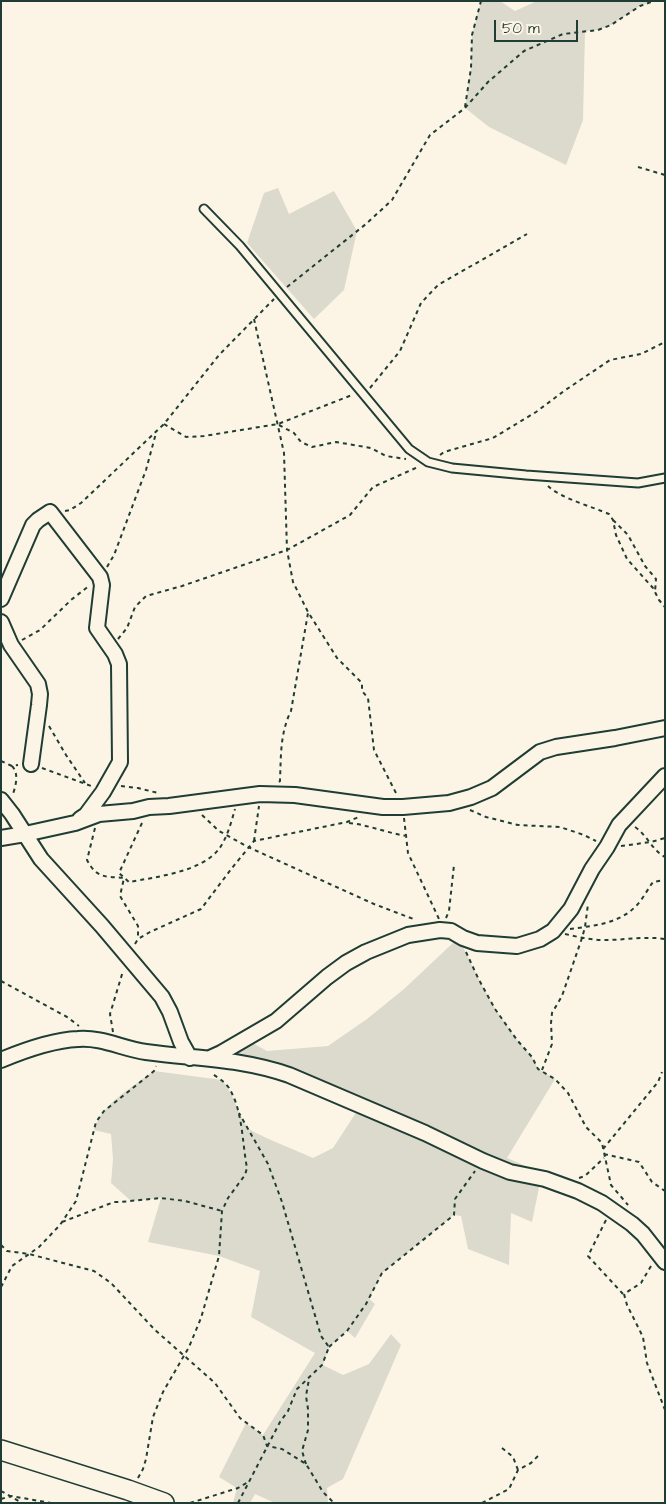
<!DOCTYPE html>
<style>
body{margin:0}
#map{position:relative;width:666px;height:1504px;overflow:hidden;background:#fcf5e5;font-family:"Architects Daughter",sans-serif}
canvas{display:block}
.frame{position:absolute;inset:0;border:2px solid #1f3d34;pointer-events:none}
.scale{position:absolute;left:494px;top:20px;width:84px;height:22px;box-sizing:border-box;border:2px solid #1f3d34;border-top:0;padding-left:6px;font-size:15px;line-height:18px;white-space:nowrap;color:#1f3d34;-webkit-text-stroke:4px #fcf5e5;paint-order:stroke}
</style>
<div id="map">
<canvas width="666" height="1504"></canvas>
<div class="frame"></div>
<div class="scale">50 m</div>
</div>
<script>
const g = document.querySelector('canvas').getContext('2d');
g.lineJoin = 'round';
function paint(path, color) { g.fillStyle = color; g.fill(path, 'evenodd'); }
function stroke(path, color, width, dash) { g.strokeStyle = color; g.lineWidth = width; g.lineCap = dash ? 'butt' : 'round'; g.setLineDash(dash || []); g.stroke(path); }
const green = new Path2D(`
 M481,1H500L515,11L537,1H654L640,6L611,25L598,30L585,31L583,120L566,165L489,127L465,108L471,68L472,35Z
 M278,188L289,214L334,191L357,231L344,290L314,319L247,243L264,193Z
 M455,941L461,943L478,978L495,1009L517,1040L532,1057L538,1069L555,1079L507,1158L542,1173L532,1222L511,1213L509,1265L468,1249L461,1216L454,1215L382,1273L369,1299L375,1304L355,1338L347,1331L329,1347L323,1365L343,1375L369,1364L391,1334L401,1345L343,1479L327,1488L328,1503H275L255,1494L250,1503H233L237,1488L219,1477L246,1423L263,1435L315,1353L251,1317L260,1271L219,1256L148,1242L161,1198L131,1201L111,1183L113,1159L111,1134L94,1130C100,1105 134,1086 154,1071L222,1080C234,1094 237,1112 247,1127C251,1133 303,1153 313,1158L333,1148L357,1111L274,1075L239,1066L237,1045L247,1040L267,1051L328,1046L367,1019L404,989Z`);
const path = new Path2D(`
 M465,107L471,68L472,35L481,1
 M638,167L665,175
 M287,287L366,224L392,200L430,135L465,108L488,82L524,51L563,34L598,30L611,25L640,6L654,1
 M254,319L284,453L287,550L293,582L308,612L337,658L362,683V691L368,698L374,750L397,795
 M370,388L400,351L421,303L438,285L527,234
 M164,424L186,437L204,436L278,424L352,395
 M279,425L294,433L301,442L312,447L336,442L371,448L386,456L406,459
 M440,455L444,452L493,438L536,412L564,391L610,360L641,354L665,342
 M548,486C560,498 593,507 609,514L613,520L616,535L627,559L653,588L659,600L665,607
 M65,511L70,510L81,503L164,424L219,355L274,299
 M613,520L628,535L645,566L656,579L655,592
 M107,567L114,555L146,470L156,433
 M118,639L127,628L135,607L146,596L182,586L287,550L350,515L373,487L418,467
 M22,640L40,630L71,600L90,585
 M49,726L66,755L85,783
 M1,761L12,766L18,765
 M12,766C19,773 16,785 13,794
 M42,768L91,786
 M279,782L280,781C281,756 280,733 291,711L308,613
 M121,786L138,788L158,793
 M470,810L486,817L518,825L560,827L584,835L596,841
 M202,815L219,831L248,847L374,904L416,920
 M404,818L408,853L439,919
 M142,823L119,873L129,882C156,877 201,872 219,849C227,838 231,823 235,809
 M349,823C369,825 387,833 407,836
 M635,827C647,835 652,850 665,857
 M95,828L87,860C97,879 105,876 124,878L120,896L138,926V939
 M254,841L259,806
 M621,846L651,842L665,838
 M446,918L449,911L454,865
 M570,929C592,926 617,924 634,908C642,901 647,890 653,882L665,880
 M565,934C578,937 591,940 605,940C625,940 645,936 665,939
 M135,944L138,939L150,932L201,909L232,868L254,841L347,822L361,816
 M466,952L478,978L495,1009L517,1040L532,1057L538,1069L555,1079L568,1093L586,1127L602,1143L611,1185L628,1205
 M1,981L67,1017L79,1026
 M113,1032L110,1014L123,971
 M542,1070L552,1044L551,1023L552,1013L562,996L582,938L585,927L588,904
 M603,1149L658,1082L662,1072
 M604,1154L639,1162L652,1182L665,1191
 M579,1178L585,1176L604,1158
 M606,1220L588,1256L623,1294
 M62,1222L114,1202H120L161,1198L185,1201L222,1211
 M1,1245L7,1251L29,1254L94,1271L111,1283L155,1330L215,1383L240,1418L263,1435L267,1446L282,1449L306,1464L323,1492L334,1503
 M651,1266L641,1283L624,1294L627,1305L643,1337L647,1363L665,1410
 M1,1287L12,1266L39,1247L60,1225L76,1201L96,1122L104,1111L154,1071L156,1066
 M329,1347L347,1331L366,1304L382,1273L454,1215L455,1199L475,1171
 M502,1448L513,1457L518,1470
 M306,1464L302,1451L308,1430V1409L306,1396L309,1379
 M138,1478L143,1469L146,1459L153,1417L163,1392L189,1347L201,1318L219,1256L222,1211L228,1198L245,1175L247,1168C242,1142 243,1111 229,1088C224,1081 217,1077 211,1073
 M1,1491L22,1503
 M1,1499L11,1496L51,1503
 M190,1503L238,1488L248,1482
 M238,1503L280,1422L288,1411L297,1389L322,1365L329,1347L321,1336L282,1202L268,1164L239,1113
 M482,1503L509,1489L518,1470L531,1463L540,1454`);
const lane = new Path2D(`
 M204,209L240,246L409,449L428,462L452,468L526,475L638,483L665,478`);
const street = new Path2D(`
 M1,599L33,525L38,520L50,512L100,577L102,585L97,628L115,654L119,664L120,762L103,792L86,815L80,819
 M1,622L11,645L38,684L40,694L39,705L31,764
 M1,800L12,814L41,859L102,926L162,997L170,1012L181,1042L190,1058
 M1,838L25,834L75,823L99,814L133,811L149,807L169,806L260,794L295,795L383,807H403L449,803L471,797L492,788L540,752L556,747L615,738L665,728
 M210,1058L221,1053L276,1021L327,977L346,963L366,952L408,935L440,930L451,931L463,938L477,943L517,946L540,939L553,931L571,909L592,869L607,847L619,825L665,776
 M1,1060C25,1050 52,1040 78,1039C102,1037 123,1049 146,1052C196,1059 240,1058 289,1075L425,1133L483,1161L510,1172L545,1179L578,1191L602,1203L632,1224L643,1234L665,1262`);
const secondary = new Path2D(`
 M1,1450L128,1490L164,1503`);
paint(green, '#dcdacc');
stroke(lane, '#1f3d34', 11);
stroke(street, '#1f3d34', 18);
stroke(secondary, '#1f3d34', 22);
stroke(path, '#1f3d34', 2, [4, 4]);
stroke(lane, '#fcf5e5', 7);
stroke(street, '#fcf5e5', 14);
stroke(secondary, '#fcf5e5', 19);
</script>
